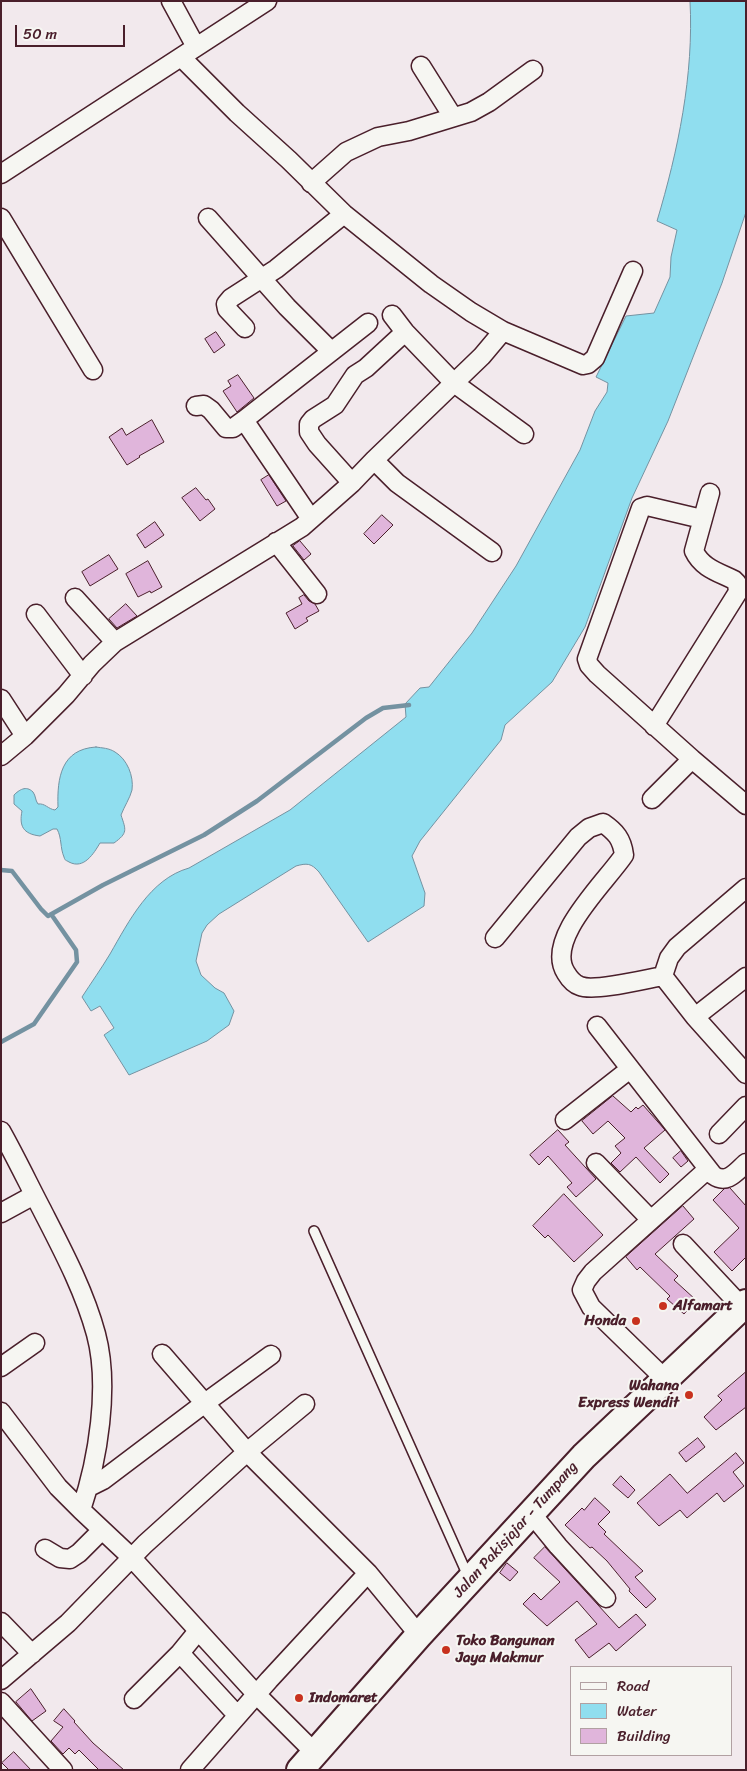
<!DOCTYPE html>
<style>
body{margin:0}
#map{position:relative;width:747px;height:1771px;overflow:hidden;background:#f2e9ed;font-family:Sriracha,sans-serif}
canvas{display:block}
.frame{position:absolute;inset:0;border:2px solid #4a1f2b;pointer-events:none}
.legend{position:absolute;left:570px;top:1666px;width:162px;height:90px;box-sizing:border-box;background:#f6f6f2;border:1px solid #b1a0a2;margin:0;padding:6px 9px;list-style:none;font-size:15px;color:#4a1f2b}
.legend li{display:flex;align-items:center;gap:10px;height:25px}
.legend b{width:25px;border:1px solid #b1a0a2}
.scale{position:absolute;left:15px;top:25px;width:110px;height:22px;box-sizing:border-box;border:2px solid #4a1f2b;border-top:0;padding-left:6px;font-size:15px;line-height:18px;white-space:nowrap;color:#4a1f2b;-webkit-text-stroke:4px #f6f6f2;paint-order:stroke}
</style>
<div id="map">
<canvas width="747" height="1771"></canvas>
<div class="frame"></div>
<ul class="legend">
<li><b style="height:6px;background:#f6f6f2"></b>Road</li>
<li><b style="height:14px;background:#90deef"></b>Water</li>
<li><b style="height:14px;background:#e0b5db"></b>Building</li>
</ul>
<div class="scale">50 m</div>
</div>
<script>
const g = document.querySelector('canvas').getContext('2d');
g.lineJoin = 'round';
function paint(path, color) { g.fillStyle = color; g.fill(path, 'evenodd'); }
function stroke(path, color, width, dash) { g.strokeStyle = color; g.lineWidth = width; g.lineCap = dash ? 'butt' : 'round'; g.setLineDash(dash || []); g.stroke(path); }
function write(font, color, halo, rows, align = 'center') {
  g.font = font + ' Sriracha,sans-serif'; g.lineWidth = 4; g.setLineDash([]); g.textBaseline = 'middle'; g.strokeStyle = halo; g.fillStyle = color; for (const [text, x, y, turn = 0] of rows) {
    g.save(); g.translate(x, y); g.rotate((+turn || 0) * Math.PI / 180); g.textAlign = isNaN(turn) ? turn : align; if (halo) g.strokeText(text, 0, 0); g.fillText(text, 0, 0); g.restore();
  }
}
const water = new Path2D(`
 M690,1H746V212L722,283L668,421L632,498L585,627L552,682L505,725L501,740L420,841L412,856L425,893L424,906L368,942L319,872C311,863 307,863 296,866L219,914L207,925L202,933L196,961L201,975L215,988L224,993L234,1011L229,1025L207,1041L129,1075L104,1035L114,1028L100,1006L91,1011L82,997C91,983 101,969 110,954C129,921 150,879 189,868L290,810L406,717L405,704L420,688L429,687L472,633L516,566L580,450L595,411L607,392L608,383L596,377L626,316L654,313L670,277L671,257L677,230L657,221C678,151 694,75 690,1Z
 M96,747C102,748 109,748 115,752C127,759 134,776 132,790C130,798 124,807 121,815C126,830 128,833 114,843H100C94,853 84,870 69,862C66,860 65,861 64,857C60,848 62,838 57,829H53L40,836C23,834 19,826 22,811L14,804V795C19,790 26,785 33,792C36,796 35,800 38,804C45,803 48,809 55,810L58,807C57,778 61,749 96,747Z`);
const stream = new Path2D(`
 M1,870L12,871L41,909L48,916L103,885L204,835L257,801L366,718L383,708L409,705
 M1,1042L34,1024L77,962L76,950L51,914`);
const building = new Path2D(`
 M216,332L225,345L214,353L205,339Z
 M238,375L254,398L237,412L223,391L231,386L228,381Z
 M152,420L164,442L139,456L140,457L127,465L109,437L122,428L126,435Z
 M269,475L286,501L277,506L261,480Z
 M196,488L206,500L208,499L215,509L200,521L182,498Z
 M382,515L393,525L374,544L364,534Z
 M155,522L164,535L145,548L137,535Z
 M300,541L311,554L304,560L293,546Z
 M109,555L118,569L90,586L82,572Z
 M148,561L162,587L151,593L150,591L138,597L126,574Z
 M304,595L309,601L315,604L319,611L306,618L308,621L295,629L286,613L302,604L299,598Z
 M126,604L137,616L117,628L109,619Z
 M613,1096L631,1112L636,1107L638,1109L643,1105L665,1130L644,1148L669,1174L660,1183L636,1157L620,1172L611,1163L621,1153L615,1146L625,1138L608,1121L593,1134L582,1121Z
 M558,1130L569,1142L565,1145L596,1179L576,1197L567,1187L572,1183L548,1156L539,1165L530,1155Z
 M681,1151L688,1161L681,1167L673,1158Z
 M730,1188L746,1206V1257L732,1271L714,1252L739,1228L713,1200L724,1189Z
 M564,1194L603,1235L574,1262L548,1235L545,1238L533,1226Z
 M683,1206L694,1219L655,1254L678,1276L674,1280L696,1300L684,1314L667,1299L670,1296L640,1267L637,1270L626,1257Z
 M746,1372V1407L716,1430L704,1417L722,1400L718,1396Z
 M698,1438L705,1447L686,1462L679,1453Z
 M736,1453L744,1463L733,1472L744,1486L724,1502L717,1493L687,1518L680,1510L659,1526L637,1503L670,1474L687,1493Z
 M621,1476L635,1490L628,1498L613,1485Z
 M595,1498L610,1512L598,1524L606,1532L604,1534L643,1571L635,1577L656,1599L646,1608L629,1591L630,1589L607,1561L592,1547L590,1548L565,1525L582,1508L584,1510Z
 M545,1547L619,1628L636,1614L646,1625L616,1651L609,1643L589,1658L575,1640L597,1624L577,1601L547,1626L523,1604L534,1593L541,1600L560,1582L534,1558Z
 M507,1563L518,1572L510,1581L500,1573Z
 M31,1689L46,1711L32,1721L16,1702Z
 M64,1709L75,1721L74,1722L93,1743L124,1770H99L79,1750L75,1754L69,1748L63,1754L51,1741L63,1727L54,1721Z
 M14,1752L31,1770H9L2,1763Z`);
const service = new Path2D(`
 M314,1231L468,1576`);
const minor = new Path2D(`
 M171,1L196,47
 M181,57L237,113L289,160L344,214L431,284L471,312L503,331L583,365L588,364L595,358L633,271
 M421,66L453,117
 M1,174L267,1
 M311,183L346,152L378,137L409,131L471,112L489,102L533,70
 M1,218L93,370
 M208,218L287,307L331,351
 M392,315L405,332L454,383L524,434
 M245,328L227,309L226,304L231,298L276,269L344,214
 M196,406L204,405L211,410L226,428H233L244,420
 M374,460L397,483L492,552
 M352,483L317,444L309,432V424L313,419L335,405L355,375L366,368L405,332
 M311,519L244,420L368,323
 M702,519L647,506L641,508L587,659L589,665L597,674L692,759L746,805
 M276,542L317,594
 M75,598L115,642
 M36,614L83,676
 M1,699L25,736
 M654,726L738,592L737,583L734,580C718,572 702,568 694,551L710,493
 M1,756L25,736L66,695L92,664L115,642L302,527L352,483L374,460L482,356L503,331
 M652,799L692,759
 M746,888L677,947L669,958L663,976L695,1017L746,1074
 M495,938L578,837L589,828L603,823C616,832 622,839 624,855C606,882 544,939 566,973C569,978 574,984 580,986C594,992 646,979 663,976
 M695,1017L746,977
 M597,1026L713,1175C727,1185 736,1172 746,1163
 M565,1120L630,1069
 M1,1131C15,1156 28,1183 41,1208C62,1249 84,1290 96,1334C110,1386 98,1460 81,1510L131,1557L257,1695L314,1752
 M719,1134L746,1106
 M596,1163L651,1220
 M1,1213L34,1195
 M683,1244L742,1307
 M162,1354L247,1452L368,1573L419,1635
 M1,1367L35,1343
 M665,1379L591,1307L582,1290L586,1281L593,1272L708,1169
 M1,1412L58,1487L81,1510
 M89,1487L103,1480L205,1403L271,1355
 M531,1513L558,1546L606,1598
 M45,1549L60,1558L70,1559L79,1553L102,1530
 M1,1622L32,1654
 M180,1653L237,1715
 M1,1680L68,1623L145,1544L247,1452L305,1404
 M134,1699L180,1653L198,1631
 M1,1702L63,1770
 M190,1770L269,1680L368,1573`);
const primary = new Path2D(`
 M300,1770L419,1635L584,1456L746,1303`);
const markers = [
 [663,1306,5,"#c8321e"],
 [636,1321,5,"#c8321e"],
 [689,1395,5,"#c8321e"],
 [446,1650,5,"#c8321e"],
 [299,1698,5,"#c8321e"]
];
const poiNames = [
 ["Alfamart",673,1306],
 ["Honda",626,1321,"right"],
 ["Wahana",679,1386,"right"],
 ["Express Wendit",679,1403,"right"],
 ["Toko Bangunan",456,1641],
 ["Jaya Makmur",456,1658],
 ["Indomaret",309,1698]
];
const streetNames = [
 ["Jalan Pakisjajar - Tumpang",516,1530,-48]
];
paint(water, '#90deef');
stroke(water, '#7492a1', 1);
stroke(stream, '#7492a1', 4.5);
paint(building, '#e0b5db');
stroke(building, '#4a1f2b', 1);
stroke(service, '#4a1f2b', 12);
stroke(minor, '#4a1f2b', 21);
stroke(primary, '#4a1f2b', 30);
stroke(service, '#f6f6f2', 9);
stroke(minor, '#f6f6f2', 18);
stroke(primary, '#f6f6f2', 26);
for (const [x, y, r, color] of markers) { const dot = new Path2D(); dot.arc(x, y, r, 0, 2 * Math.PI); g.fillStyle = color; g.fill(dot); stroke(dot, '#f6f6f2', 2); }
write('bold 15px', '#4a1f2b', '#f6f6f2', poiNames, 'left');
write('15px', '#4a1f2b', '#f6f6f2', streetNames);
</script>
